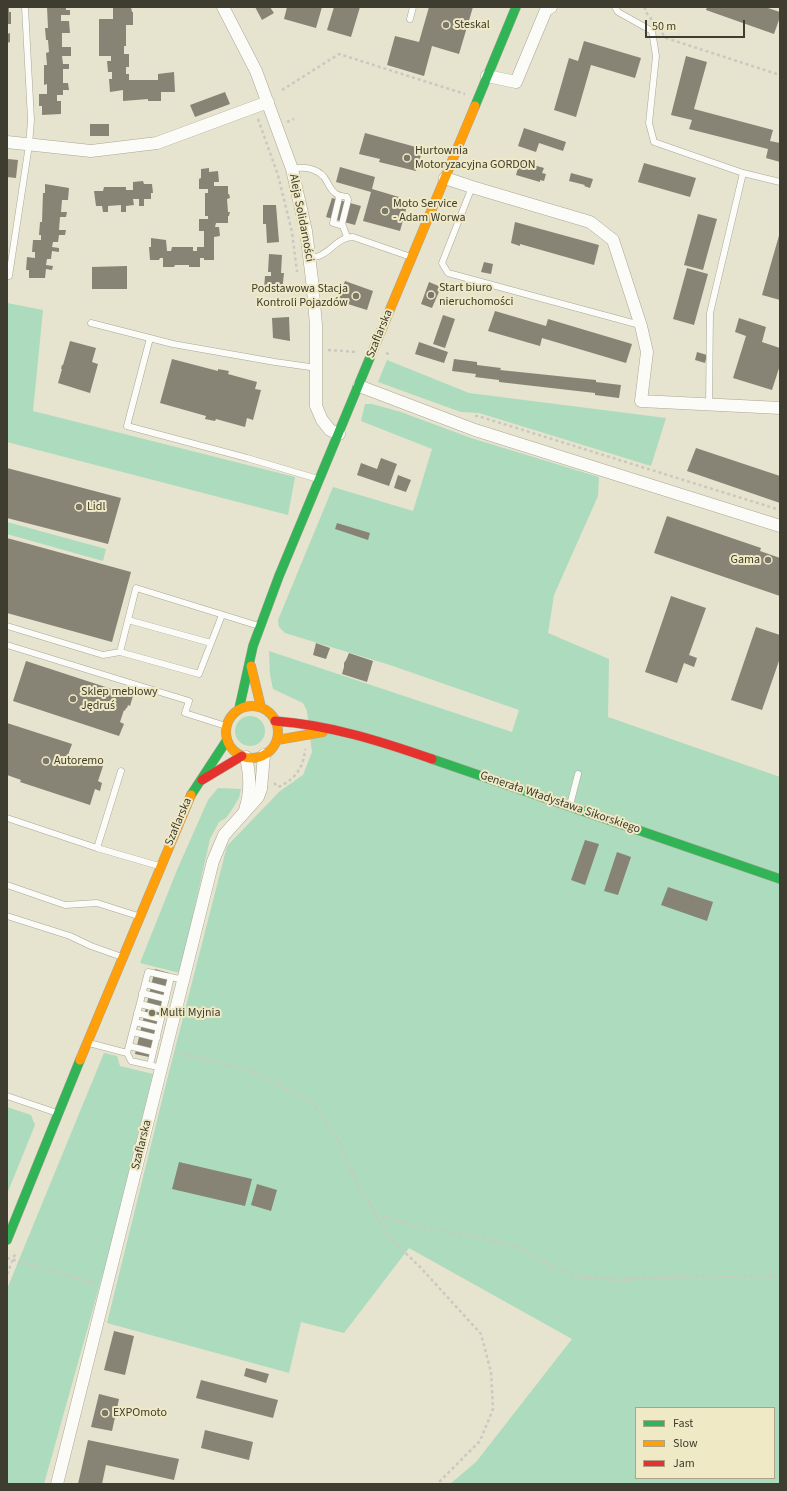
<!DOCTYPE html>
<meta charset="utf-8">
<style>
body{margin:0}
#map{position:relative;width:787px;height:1491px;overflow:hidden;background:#e6e3cf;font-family:"Source Sans 3",sans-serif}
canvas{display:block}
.frame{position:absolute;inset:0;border:8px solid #3f3d2f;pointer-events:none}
.legend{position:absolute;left:635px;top:1407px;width:140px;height:72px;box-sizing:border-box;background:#efe9c6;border:1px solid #a9a48a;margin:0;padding:5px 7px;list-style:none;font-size:12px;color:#3f3d2f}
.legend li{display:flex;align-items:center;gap:8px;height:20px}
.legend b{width:20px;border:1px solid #a9a48a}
.scale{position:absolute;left:645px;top:20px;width:100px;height:18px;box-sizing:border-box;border:2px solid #3f3d2f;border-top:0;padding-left:5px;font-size:12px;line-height:14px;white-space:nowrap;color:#3f3d2f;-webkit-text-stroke:3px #efe9c6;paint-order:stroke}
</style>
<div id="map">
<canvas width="787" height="1491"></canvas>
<div class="frame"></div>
<ul class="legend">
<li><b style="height:5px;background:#30b455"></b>Fast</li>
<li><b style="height:5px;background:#ff9f0a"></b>Slow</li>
<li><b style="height:5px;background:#e5322d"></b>Jam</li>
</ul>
<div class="scale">50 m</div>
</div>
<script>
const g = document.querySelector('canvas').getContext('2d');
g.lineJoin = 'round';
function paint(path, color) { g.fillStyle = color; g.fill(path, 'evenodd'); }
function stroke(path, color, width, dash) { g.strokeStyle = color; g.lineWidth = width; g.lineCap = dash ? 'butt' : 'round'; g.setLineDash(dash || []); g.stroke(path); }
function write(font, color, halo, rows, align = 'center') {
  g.font = font + ' "Source Sans 3",sans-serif'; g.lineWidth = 4; g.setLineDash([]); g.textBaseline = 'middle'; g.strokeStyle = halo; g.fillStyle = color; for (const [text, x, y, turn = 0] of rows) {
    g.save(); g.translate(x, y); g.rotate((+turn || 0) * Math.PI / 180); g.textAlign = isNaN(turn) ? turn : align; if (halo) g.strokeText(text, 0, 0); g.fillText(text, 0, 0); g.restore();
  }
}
const green = new Path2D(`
 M7,303L43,310L33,411L295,477L288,515L7,442Z
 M387,360L469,393L666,418L651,466L479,413L461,412L378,382Z
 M365,404H372L401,412L471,438L599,477L598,496L554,595L548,633L609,659L608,717L780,777V1484H450L476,1462L572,1339L409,1248L344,1333L301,1322L289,1373L107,1323L168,1076L227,846L280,791L303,775L312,752L307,711L303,703L273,689L270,675L269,651L512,732L519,710L390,665L285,633L279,627L278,620L333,487L413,511L432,449L361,421ZM636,1408H774V1478H636Z
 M7,522L106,549L103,561L7,534Z
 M235 731a15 15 0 1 1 30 0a15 15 0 1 1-30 0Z
 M218,788L241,789L239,798L231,811L226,818L219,822L210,839L180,973L140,963L177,870L208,800Z
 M104,1053L117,1056L120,1066L153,1074L107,1259L44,1484H7V1289Z
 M7,1107L31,1115L35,1125L7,1194Z`);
const building = new Path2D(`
 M7,7H9V12H11V24H7Z
 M47,7H66V10H70V15H61V21H69L70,33H62V47H71V56H62L63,64H69V69H63V83H68L69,90H63V95H57V101H61V114L42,115V106H39V94H47V84L44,85V65H47L46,53L49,52L48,40H46L45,28H48Z
 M113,7H131L132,12H133V25H126V46H124V54H129V67H126V74H129V80H158V74L174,72L175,92H161V101H148V99L123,101V90L110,92L109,79H112V72H108L107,61H111V56H99V19H113Z
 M255,7H270L274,13L262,20Z
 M287,7H322L316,28L284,19Z
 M334,7H360L351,37L327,30Z
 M429,7H473L459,54L432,46L424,76L387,65L395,36L419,42Z
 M707,7H765L780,12V17L774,34L706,10Z
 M10,33V42L7,43V34Z
 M584,41L641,58L635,78L591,65L576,117L554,110L569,58L578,61Z
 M686,56L707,62L694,109L773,130L770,141L780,143V162L766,158L768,149L689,129L692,120L671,115Z
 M225,92L230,104L195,117L190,105Z
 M90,124H109V136H90Z
 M524,128L566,142L563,151L539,143L536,152L518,146Z
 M365,133L423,149L416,171L379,162L380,159L359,154Z
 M8,159L18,160L16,178L7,177Z
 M520,161L544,168L542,173L546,174L544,181L540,180V182L516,175Z
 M644,163L696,178L690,197L638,182Z
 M340,167L375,177L372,189L399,197V199L408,202L400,231L363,221L371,192L336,182Z
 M209,168V172L218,171L219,182H214V186H228V194H229L230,198L227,199L228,212H230L229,216H228V223H216L215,227H219L220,236L214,237V260H204V258H200V267H189V265H175L174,267H163V258H160L159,260H150L149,247H151V238L166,240L167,251H171L172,247H193V251H197V247H204V231H199V219H208V216H205V193H208V189H199V179L201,178V169Z
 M571,173L593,179L590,188L584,186L585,185L569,181Z
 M143,181L144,184H152L153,193H151V199H144V206H139V199H133L134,205L126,206V212H121V205L108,206V212H103L102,206H96L94,191H103L104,187H126V190H133V182Z
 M45,184L69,188L68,200H62L61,212H67L66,217H60L59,230H66L65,235H59L58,242H53L52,247L59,248V252L52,251L51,259H47L46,265L53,266L52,270L46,269L45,278H29V270H26L27,257L35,258V252H32L33,240H41V235H39L40,222H42L43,193H45Z
 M332,198L361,206L355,225L326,217Z
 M263,205H276L279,242L267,243L266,224H263Z
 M698,214L717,219L703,270L684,265Z
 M515,222L599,245L594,265L520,244V246L511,243Z
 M780,232V300L762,295Z
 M269,254L282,255L281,273H284L282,292L270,291V289H264L265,276H271V272H268Z
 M484,262L493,264L491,274L481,272Z
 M127,266V289H92V267Z
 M687,268L708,274L694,325L673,319Z
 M345,281L373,291L367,310L338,301Z
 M429,282L441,287L432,308L421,304Z
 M495,311L546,326L548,319L632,344L626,363L542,338L540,346L488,331Z
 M443,315L455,319L445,348L433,344Z
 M289,317L290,341L273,338L272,318Z
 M739,318L766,327L762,342L780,348V365L772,390L733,378L746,336L735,332Z
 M70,341L96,348L92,362L98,364L90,393L58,383L62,369H61L62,365H63Z
 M419,342L448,352L444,363L415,354Z
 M697,352L707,355L705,363L695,360Z
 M172,359L218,371V369L229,371L228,374L257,382L255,389L261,390L253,420L247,418L245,427L216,419L215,421L205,419L206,416L160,403Z
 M454,359L477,362V365L501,368L500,370L596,380V382L621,385L619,398L595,395V393L499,382V380L475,377L476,374L452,371Z
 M696,448L780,476V503L687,471Z
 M381,458L397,464L389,486L357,475L361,463L377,469Z
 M7,468L121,498L108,544L7,518Z
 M398,475L411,480L406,492L394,488Z
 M667,516L761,548L760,551L780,558V596L654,553Z
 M337,523L370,533L368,540L335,529Z
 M7,538L131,572L112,642L7,613Z
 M671,596L706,608L689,655L697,658L694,667L684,663L677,683L645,672Z
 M756,627L780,635V658L762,710L731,700Z
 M316,643L330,648L326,659L313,655Z
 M349,653L373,661L367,682L342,674L344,667V663L346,660Z
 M26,661L133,696L130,706L128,705L127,708H126L125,711L124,710L120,722L124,724L119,736L13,701Z
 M7,723L72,744L68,755L103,766L98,781L102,783L100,791L95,789L90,805L20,782L21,780L7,775Z
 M585,840L599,844L585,885L571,880Z
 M617,852L631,857L618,895L604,891Z
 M668,887L713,902L707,921L661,905Z
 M155,969L169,973L149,1057L135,1054Z
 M179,1162L252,1179L245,1206L172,1189Z
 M257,1184L277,1190L271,1211L251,1205Z
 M114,1331L134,1336L125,1375L104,1370Z
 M246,1368L269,1374L266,1383L244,1376Z
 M201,1380L278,1400L273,1418L196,1398Z
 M99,1394L119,1399L112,1431L91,1427Z
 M205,1430L253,1442L249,1460L201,1448Z
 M88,1440L179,1459L174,1480L106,1465L102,1484H78Z`);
const path = new Path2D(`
 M645,7V11L652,20
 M662,33L666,38L780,75
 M282,90L339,54L465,94
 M258,119L278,175L292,232L297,272
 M287,122L294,119
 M328,350L357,352
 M386,353L391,355
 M475,416H478L780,510
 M274,783L278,787C295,780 304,767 305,749
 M177,1052L254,1072L312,1102L338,1139L358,1185L392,1240L421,1268L481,1334L491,1372L493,1409L480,1441L437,1484
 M377,1215L417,1227L474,1236L519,1248L559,1270L580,1277L618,1280L674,1277L780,1276
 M7,1258L95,1283
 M7,1274L16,1252`);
const lane = new Path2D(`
 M615,7L618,12L652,31L656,56L649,123L654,142L743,173L780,182
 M410,19L413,7
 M292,169C303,166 316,168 324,177C328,182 330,190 335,193C338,196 343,196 347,197L348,200L342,224L343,226
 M472,187L442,263L448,273L640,325
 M338,195L339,198L333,223L343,226L347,237
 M309,258C312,257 316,257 319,256C332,251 338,237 353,237L411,257
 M9,276L29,145L31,120L25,7
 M91,323L173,344L275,362L317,368
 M150,338L127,426L247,458L318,479
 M709,405L710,313L743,173
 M128,620L211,643
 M7,626L103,655L120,652L136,588L259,626
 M7,645L189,701L185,713L226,726
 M120,652L199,674L222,615
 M570,805L578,774
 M7,818L97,848L159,866
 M97,848L121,771
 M7,885L65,905L97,903L138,916
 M7,916L70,936L91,946L122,957
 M145,984L168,990
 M142,993L166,999
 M140,1004L163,1010
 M137,1013L161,1019
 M135,1022L159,1028
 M133,1032L157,1038
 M89,1043L127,1053L148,972L184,980
 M129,1046L153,1052
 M127,1053L131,1061L162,1068
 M150,1065L171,977
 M7,1096L57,1113`);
const street = new Path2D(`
 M223,7L256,71L292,169L306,231L312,280L316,325V406L322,420L330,430L339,434
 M487,76L516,82L546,10L551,7
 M7,142L91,151L157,143L268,102
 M445,178L472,187L590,222L613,240L641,326L647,352L641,401L780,408
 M359,386L475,430L780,526
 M245,810C251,791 250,776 246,757
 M57,1484L213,861L224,835L258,797L261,789L264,755`);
const fast = new Path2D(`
 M475,106L516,7
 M239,709L253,646L279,576L381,331
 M432,759L780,879
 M191,795L227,740
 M7,1240L80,1060`);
const slow = new Path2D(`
 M381,331L475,106
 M251,666L261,707
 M226 732a26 26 0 1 1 52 0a26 26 0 1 1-52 0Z
 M277,740L323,732
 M80,1060L191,795`);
const jam = new Path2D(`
 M275,721C330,725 380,741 432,759
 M202,780L242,756`);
const markers = [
 [446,25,4,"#797767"],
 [407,158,4,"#797767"],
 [385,211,4,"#797767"],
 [431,295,4,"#797767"],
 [356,296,4,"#797767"],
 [79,507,4,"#797767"],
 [768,560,4,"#797767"],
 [73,699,4,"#797767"],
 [46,761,4,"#797767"],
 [152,1013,4,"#797767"],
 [105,1413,4,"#797767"]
];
const poiNames = [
 ["Steskal",454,25],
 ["Hurtownia",415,151],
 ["Motoryzacyjna GORDON",415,165],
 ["Moto Service",393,204],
 ["- Adam Worwa",393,218],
 ["Start biuro",439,288],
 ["nieruchomości",439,302],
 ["Podstawowa Stacja",348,289,"right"],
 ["Kontroli Pojazdów",348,303,"right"],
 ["Lidl",87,507],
 ["Gama",760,560,"right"],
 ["Sklep meblowy",81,692],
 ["Jędruś",81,706],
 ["Autoremo",54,761],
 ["Multi Myjnia",160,1013],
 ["EXPOmoto",113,1413]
];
const streetNames = [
 ["Aleja Solidarności",301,218,79],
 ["Szaflarska",380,334,-68],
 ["Generała Władysława Sikorskiego",560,803,19],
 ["Szaflarska",179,822,-67],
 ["Szaflarska",142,1145,-76]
];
paint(green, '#addbbd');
paint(building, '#878476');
stroke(lane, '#a9a697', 7);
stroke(street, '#a9a697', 13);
stroke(fast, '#a9a697', 10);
stroke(slow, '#a9a697', 10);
stroke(jam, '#a9a697', 10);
stroke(path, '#cac9c1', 2.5, [3, 3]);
stroke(lane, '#fbfbf8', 6);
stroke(street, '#fbfbf8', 12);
stroke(fast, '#30b455', 9);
stroke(slow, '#ff9f0a', 9);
stroke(jam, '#e5322d', 9);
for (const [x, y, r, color] of markers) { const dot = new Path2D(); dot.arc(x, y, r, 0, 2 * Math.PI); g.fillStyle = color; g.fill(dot); stroke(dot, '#efe9c6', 1.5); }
write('12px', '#3f3d2f', '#efe9c6', poiNames, 'left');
write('12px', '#3f3d2f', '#efe9c6', streetNames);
</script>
